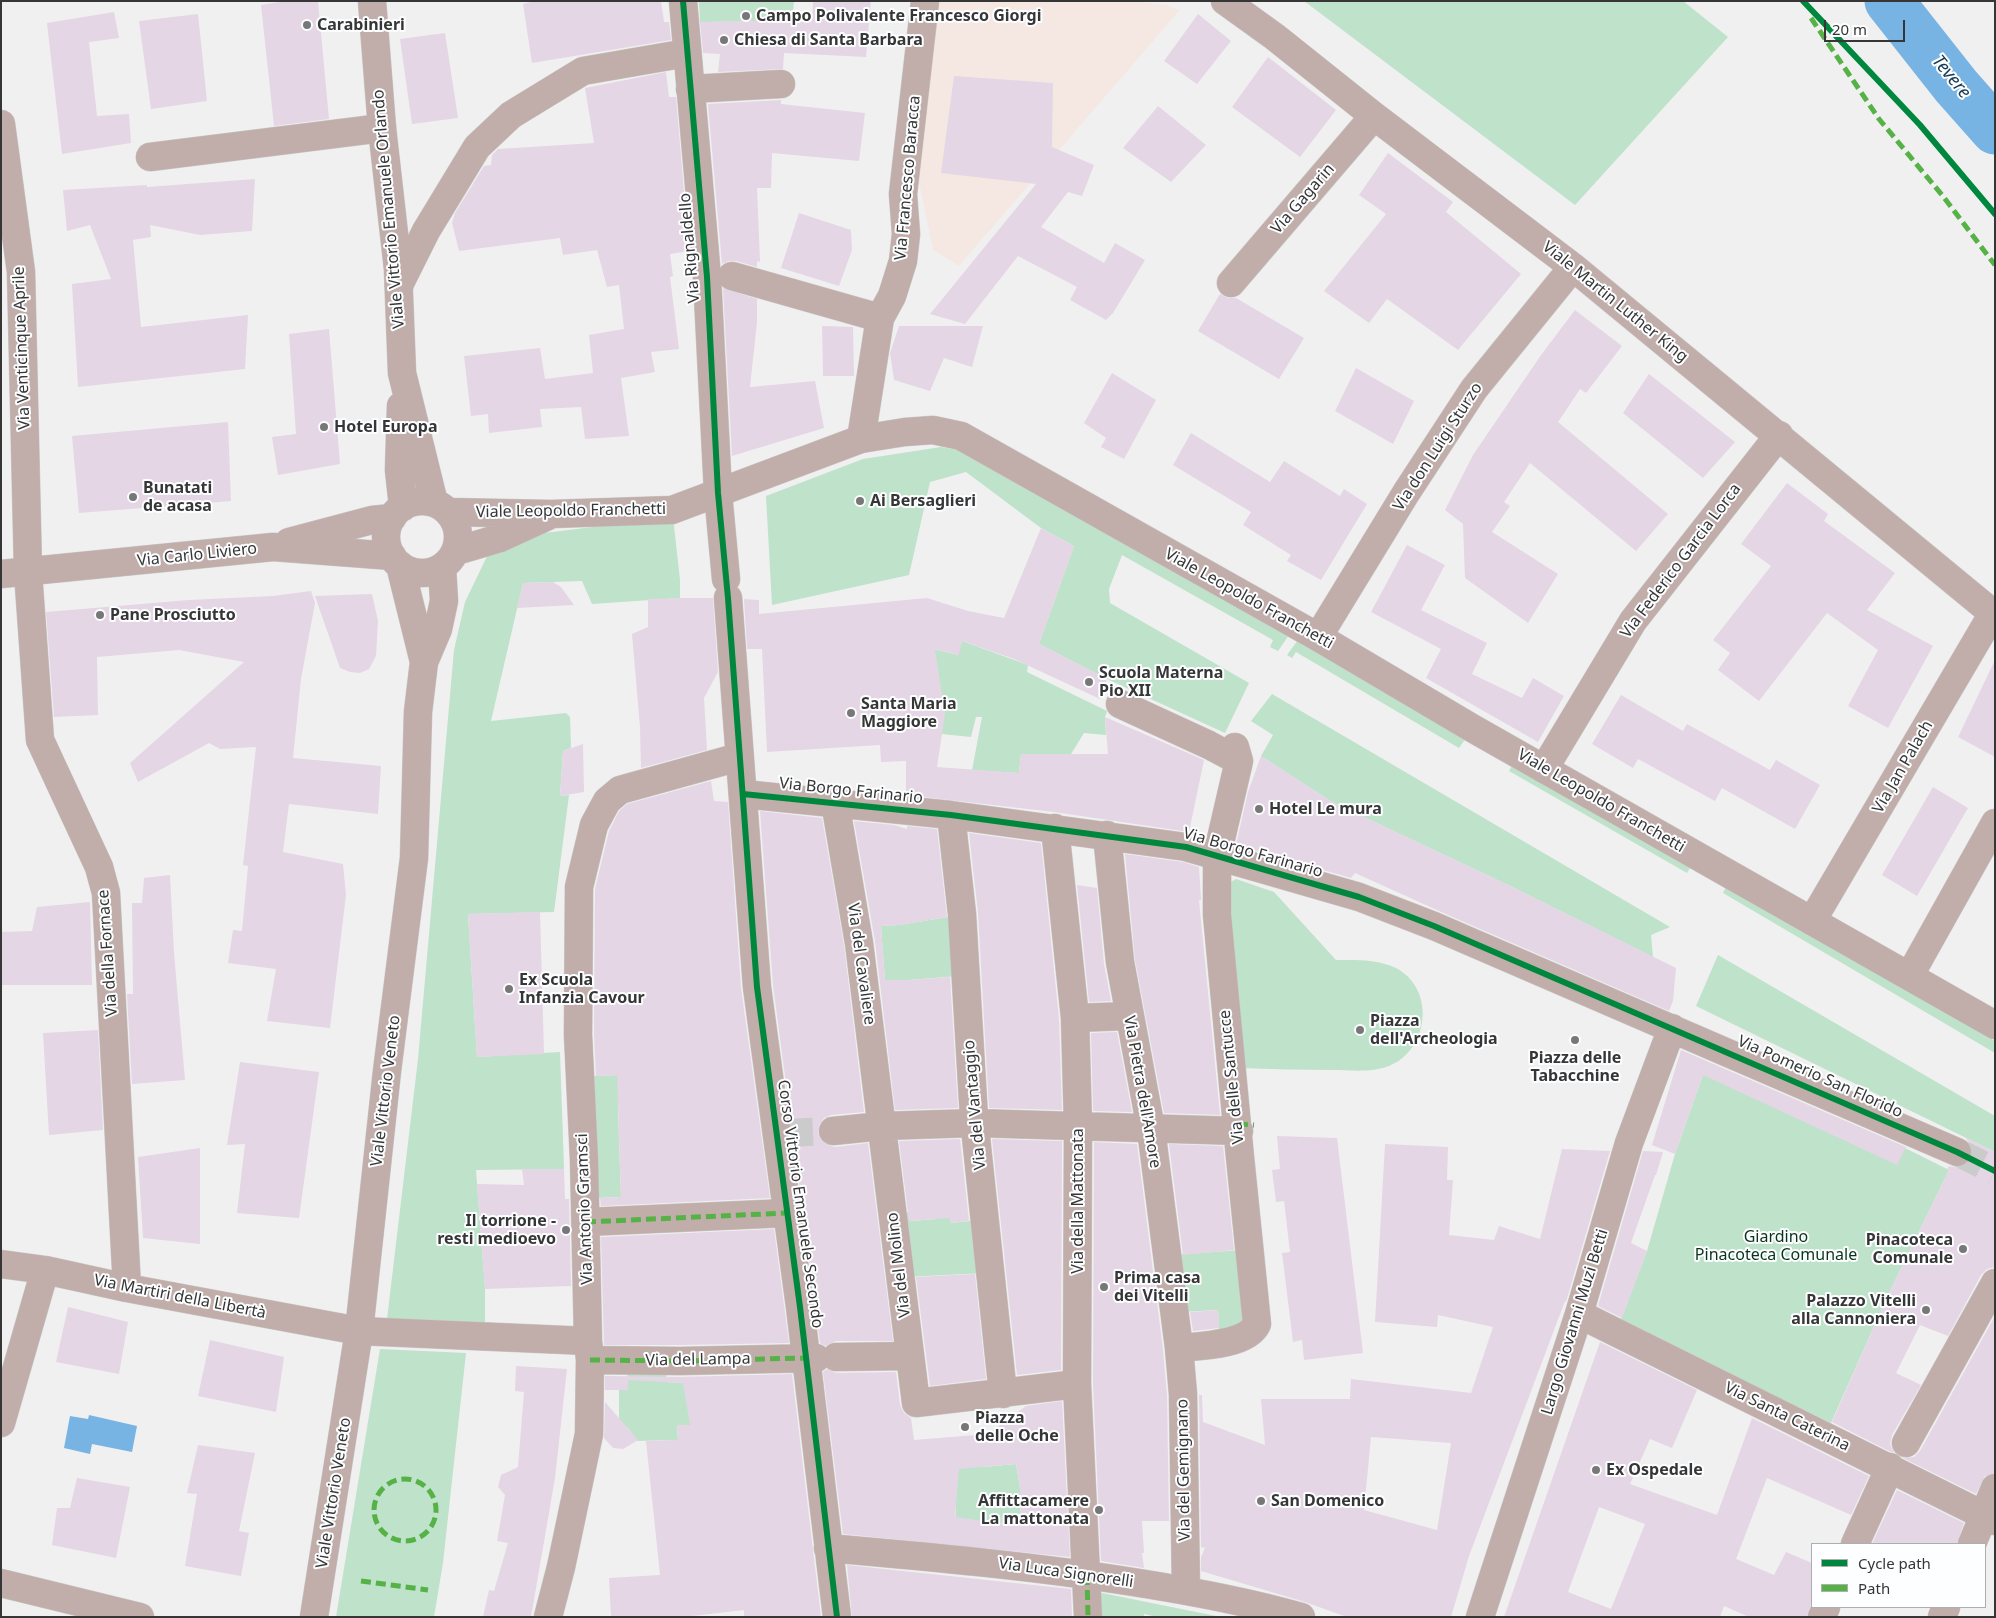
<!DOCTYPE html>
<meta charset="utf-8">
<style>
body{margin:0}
#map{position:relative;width:1996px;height:1618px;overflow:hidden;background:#f0f0f1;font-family:"Noto Sans",sans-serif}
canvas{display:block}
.frame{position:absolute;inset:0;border:2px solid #363636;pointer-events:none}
.legend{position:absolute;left:1811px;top:1543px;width:175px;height:65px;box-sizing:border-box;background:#fdfeff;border:1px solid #adaeaf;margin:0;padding:6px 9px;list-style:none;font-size:15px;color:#363636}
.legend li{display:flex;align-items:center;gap:10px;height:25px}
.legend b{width:25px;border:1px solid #adaeaf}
.scale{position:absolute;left:1824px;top:20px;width:81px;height:22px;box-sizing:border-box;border:2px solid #363636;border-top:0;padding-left:6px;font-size:15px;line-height:18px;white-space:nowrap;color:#363636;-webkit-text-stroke:4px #fdfeff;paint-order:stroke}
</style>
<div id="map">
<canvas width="1996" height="1618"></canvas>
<div class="frame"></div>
<ul class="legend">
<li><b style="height:6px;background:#00873e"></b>Cycle path</li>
<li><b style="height:6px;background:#56b246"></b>Path</li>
</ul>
<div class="scale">20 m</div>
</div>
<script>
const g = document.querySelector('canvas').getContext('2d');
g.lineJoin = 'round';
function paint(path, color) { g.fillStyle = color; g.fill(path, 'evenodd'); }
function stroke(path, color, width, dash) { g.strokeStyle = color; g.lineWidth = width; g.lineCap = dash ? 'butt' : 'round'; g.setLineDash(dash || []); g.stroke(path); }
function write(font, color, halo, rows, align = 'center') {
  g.font = font + ' "Noto Sans",sans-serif'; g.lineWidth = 4; g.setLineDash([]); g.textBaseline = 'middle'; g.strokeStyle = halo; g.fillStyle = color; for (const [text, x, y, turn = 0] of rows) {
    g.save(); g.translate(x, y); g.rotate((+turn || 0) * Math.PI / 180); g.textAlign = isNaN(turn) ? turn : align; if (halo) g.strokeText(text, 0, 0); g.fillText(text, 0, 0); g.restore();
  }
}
const education = new Path2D(`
 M939,1H1131L1166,5L1180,10L959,266L933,250L918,178L933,14Z`);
const green = new Path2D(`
 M699,1H794L792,21L700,22Z
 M1304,1H1683L1728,37L1575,205Z
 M941,447L970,452L1289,635L1278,651L1270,647L1273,640L1122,555L1109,589L1110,603L1249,683L1225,733L1107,679L1039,644L1074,546L1041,528L966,472L930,482L909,575L772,605L766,496L863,459Z
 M673,517L680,580V598L592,604L582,581L523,583L491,721L566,713L570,717L571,748L563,751L560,796L569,795L554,912L468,914L477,1057L560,1052L564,1169L476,1170L485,1289V1325L387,1319L418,1059L454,650L465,602L491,548L504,538Z
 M1298,640L1466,738L1459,748L1296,652L1292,658L1287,655Z
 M962,641L1028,665L1027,672L1107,711L1105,717L1106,735L1084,733L1071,754H1021L1019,773L972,770L982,717H976L971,737L942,734L926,647L958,655Z
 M1272,694L1670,927L1651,935L1653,957L1506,884L1332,802L1261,756L1273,735L1251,721Z
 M1513,764L1691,866L1687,873L1509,771Z
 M1236,879L1274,892L1336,960C1356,960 1377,959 1396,968C1436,989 1429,1050 1389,1066C1371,1073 1351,1070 1332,1070C1302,1070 1271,1069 1241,1068L1223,886Z
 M1728,883L1995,1041V1053L1723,893Z
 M954,916L958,976L909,980H885L881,926L899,925Z
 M1718,955L1995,1116V1152L1696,1006Z
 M621,1075L618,1111L621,1197L595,1198L590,1076Z
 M1703,1075L1905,1148L1949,1170L1888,1295L1831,1423L1620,1322L1647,1251L1675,1154Z
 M949,1202L951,1223L980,1220L986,1273L905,1277L901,1213L909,1212L911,1221L937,1219Z
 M1241,1250L1246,1322L1219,1334L1218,1310L1180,1312L1173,1255Z
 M380,1349L466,1353L443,1563L434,1617H336Z
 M627,1368H666V1382L683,1383L702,1425H677L678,1440L633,1441L631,1432L627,1427H619V1390H628Z
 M952,1457L983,1467L1016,1464L1020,1488L1021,1526L990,1522L986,1554L953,1551L956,1508Z
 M1097,1592L1221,1617H1157L1144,1614V1617H1097Z`);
const water = new Path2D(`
 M89,1415L137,1426L132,1452L92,1444L90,1454L64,1448L70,1416L88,1419Z`);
const river = new Path2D(`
 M1889,1L1956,86L1995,130`);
const building = new Path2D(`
 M285,1H318L329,119L274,126L261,5Z
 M534,1H661L664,22H669L671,40L532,63L523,4Z
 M813,1H871L866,57L784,53L783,69L718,72L720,54L703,53L700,22L812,20Z
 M114,12L119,38L89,42L97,116L129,114L131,143L62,154L47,23Z
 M198,14L207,101L151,109L139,21Z
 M1198,14L1231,41L1197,84L1164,61Z
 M445,33L458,118L412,124L400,39Z
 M1268,57L1336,110L1300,157L1232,107Z
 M666,72L669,97H676L689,251L670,254L673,276L670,277L679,349L651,352L655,372L621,378L629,436L585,439L581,407L540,409L542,427L489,433L488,414L471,416L464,356L540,348L545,379L593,373L589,335L624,329L619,285L607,287L597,250L563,255L560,238L459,251L452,223L455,213L484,166L491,165L492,155L498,149L594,143L585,88Z
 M954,76L1053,83L1052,147L1094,165L1082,196L1068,192L1041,227L1104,263L1115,243L1145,260L1113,313L1106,320L1070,300L1077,287L1018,256L965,324L930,314L1036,184L941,173Z
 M781,100V104L865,113L859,161L772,153L771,188H757L760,262L757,261V267L736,261H729L722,264L708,104Z
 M1158,106L1206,145L1171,182L1123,148Z
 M1388,153L1453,202L1446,212L1521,274L1458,350L1387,299L1369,323L1324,291L1386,214L1359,195Z
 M255,179L252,231L200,235L150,225L151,237L133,240L141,327L248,315L245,369L78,387L72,284L111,279L90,225L67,231L63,190L147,185V187Z
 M799,213L851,230L852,250L839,286L781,268Z
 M723,288L757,299V322L750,387L815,381L824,428L732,456Z
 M1220,294L1228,298H1236L1304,338L1279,379L1198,331Z
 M1575,310L1622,346L1586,393L1580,389L1558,422L1668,514L1636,551L1530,463L1504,502L1510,506L1492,532L1558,574L1528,623L1465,578L1463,524L1445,510L1473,455L1541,355Z
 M822,326L853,327L854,376H823Z
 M899,326H983L972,367L944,358L930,391L894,380L890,353Z
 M329,329L340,464L278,475L272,437L296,434L289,334Z
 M1356,368L1414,401L1393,444L1335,411Z
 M1112,373L1156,400L1124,459L1101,447L1106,438L1084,423Z
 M1649,374L1735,442L1703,478L1623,413Z
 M228,422L231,501L79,513L72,436Z
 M1191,433L1270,482L1284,461L1340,496L1344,489L1367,504L1321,580L1287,561L1291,555L1243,525L1251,512L1173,465Z
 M1787,483L1828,514L1824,521L1895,573L1867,610L1933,646L1888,728L1848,706L1878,650L1827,613L1759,701L1718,670L1730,653L1713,640L1771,566L1741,544Z
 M1041,528L1074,546L1039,644L1107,679L1100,699L1014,659L962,641L959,655L935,649L945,714L937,767L1019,773L1021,754H1108L1105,717L1204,760L1189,832L1054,812L906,795V761L881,762L880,745L767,752L762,649H747L744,599L759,600V614L927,598L968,611L1004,618Z
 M1407,545L1445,565L1421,610L1487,643L1472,674L1522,698L1533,678L1564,696L1538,742L1426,678L1441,649L1371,612Z
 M553,582L561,587L574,605L517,608L523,583Z
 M311,591L315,603L301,679L293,758L381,766L378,814L289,804L283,852L343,864L346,895L330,1028L267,1021L276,969L228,963L233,930L242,931L248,866L243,865L256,747L220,749L209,743L138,782L130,763L244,662L179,650L97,657L98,715L54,717L46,612L189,600L273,596Z
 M372,594L378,621L376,656L369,669L360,673L350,672L340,668L315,596Z
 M680,598H713L718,672L704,698L707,750L641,768L640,727L632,634L648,627V599Z
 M1995,660V757L1958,737Z
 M1621,695L1683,731L1687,724L1770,770L1776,760L1820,785L1795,829L1722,788L1715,801L1638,759L1633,768L1592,744Z
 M583,744L584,792L560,796L563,751Z
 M1261,756L1332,802L1506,884L1676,968L1673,1001L1669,1011L1448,915L1355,873L1351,878L1236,845L1248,792Z
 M711,781L714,801L728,802L741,988L770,1198L601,1206L600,1198L621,1197L617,1075L596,1076L594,1035L595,889L609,831L619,811L627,804Z
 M1933,787L1968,808L1917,896L1882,875Z
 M760,811L822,818L844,945L864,1112L831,1115L824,1118L819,1125L818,1133L821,1140L827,1145L835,1147L868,1143L893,1341H836L825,1346L820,1343L773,985Z
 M854,821L894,825L907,829V826L937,829L947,917L900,925L881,926L885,980H909L950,977L958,1108L895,1110L875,941Z
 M969,833L1041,843L1059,1019L1062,1110L989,1108L978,913Z
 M1125,854L1183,862L1199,867L1201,900H1199L1220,1115L1164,1113L1135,960Z
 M170,875L174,953L185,1080L132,1084L127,994H133L132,903H142L144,878Z
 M1077,885L1097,888L1104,964L1111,1001L1089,1002Z
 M90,902L92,985H1V932L32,931L37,907Z
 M540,912L544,1054L477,1057L468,914Z
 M98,1030L103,1130L49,1135L43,1033Z
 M1117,1032L1132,1112L1093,1111L1091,1033Z
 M1681,1050L1906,1147L1897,1165L1703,1075L1675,1154L1652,1145Z
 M240,1062L319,1072L299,1218L237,1213L245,1144L227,1145Z
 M1277,1136L1337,1138L1363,1353L1304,1360L1302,1340L1293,1342L1282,1253L1290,1252L1284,1201L1276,1202L1272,1170L1280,1169Z
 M1966,1138L1995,1152V1267L1987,1269L1981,1275L1948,1336L1920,1325L1896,1373L1921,1385L1892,1435L1890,1444L1894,1452H1891L1832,1422L1888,1295L1949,1170L1947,1169L1949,1166L1958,1168L1966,1165L1971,1159L1972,1150L1970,1143L1966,1139Z
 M960,1139L969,1221L950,1223V1218L909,1221L899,1141Z
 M992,1139L1062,1141L1061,1370L1017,1375Z
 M1094,1142L1137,1144L1163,1350L1167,1395L1169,1521H1142L1144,1553H1142L1144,1568L1101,1561L1093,1384Z
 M1169,1144L1223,1146L1234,1250L1183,1255Z
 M1385,1144L1448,1147L1447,1180H1453L1449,1235L1494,1240L1499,1226L1540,1239L1562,1149L1610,1151L1566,1302L1565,1301L1469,1556L1451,1617H1347L1305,1602L1201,1571V1557L1205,1548L1201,1547L1199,1395H1202L1203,1422L1265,1445L1261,1399H1350L1351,1379L1471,1393L1493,1327L1438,1315L1437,1327L1375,1322ZM1371,1437L1451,1443L1437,1530L1364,1510Z
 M200,1148V1244L143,1238L138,1157Z
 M1643,1151L1663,1152L1656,1175H1655L1631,1243L1647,1251L1622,1318L1598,1306Z
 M522,1169H564L565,1199H569L571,1286L485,1289L477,1184L524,1185Z
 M774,1229L789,1343L680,1345H604L601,1237Z
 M975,1274L986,1379L930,1386L916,1277Z
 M68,1307L128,1322L119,1374L56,1362Z
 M1218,1310L1219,1328L1193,1331L1190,1312Z
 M1995,1316V1473L1985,1476L1976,1494L1903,1458L1914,1457L1920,1451Z
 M210,1340L284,1357L276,1412L198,1396Z
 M1600,1342L1697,1390L1672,1448L1650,1439L1630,1484L1717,1515L1752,1418L1869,1476L1851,1515L1767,1478L1736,1559L1774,1575L1786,1552L1812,1563V1600L1807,1617H1749L1724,1606L1720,1617H1504ZM1599,1507L1645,1524L1611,1609L1568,1592Z
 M516,1366L567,1369L555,1478L531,1617H483L489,1590L494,1591L508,1543L497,1541L505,1495L498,1487L501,1475L518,1467L524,1392L515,1391Z
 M827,1369L836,1373L896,1372L900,1405L904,1413L911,1418L914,1440L988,1434L1026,1406L1062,1401L1070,1557L843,1534L823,1372ZM1016,1464L1020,1488L1021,1526L955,1517L959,1469Z
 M792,1374L821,1617H744V1610L684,1617H611L609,1578L660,1575L646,1441L678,1440L677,1425H690L683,1383L628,1380V1390H605V1376L680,1377Z
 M605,1402L638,1440L623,1449L613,1448L604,1438Z
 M198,1445L255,1453L239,1531L249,1533L241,1576L185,1566L197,1494L187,1493Z
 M77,1478L130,1487L116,1558L52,1545L57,1508H70Z
 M1897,1490L1964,1523L1957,1544H1872Z
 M847,1565L1071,1589L1072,1617H852Z`);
const minorTunnel = new Path2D(`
 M785,1133L833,1131
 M1957,1152L1995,1171`);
const minor = new Path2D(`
 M683,1L707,277L718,493L726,579
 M1225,1L1275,37L1374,116L1573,267L1995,615
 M690,89L781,84
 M1,124L21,272L28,572L40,740L99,867L106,893L127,1288
 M150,157L382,128
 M732,276L880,318
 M1231,283L1374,116
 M399,285L426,231L477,147L511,115L583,71L687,53
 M861,439L880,318L892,296L903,261L906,234L903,194L925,1
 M289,542L372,520L392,518
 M1,574L273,547L392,556
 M728,598L757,987L800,1307L837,1617
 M1318,637L1406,493L1474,389L1573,267
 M1120,704L1209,745L1239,761
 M1544,769L1633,621L1779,435
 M743,794L951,815L1186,847L1359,897L1434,926L1957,1152
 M835,802L859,943L916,1403L1077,1384
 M951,815L962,914L974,1118L1003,1394
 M1055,828L1075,1018L1078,1126L1077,1384L1088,1617
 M1107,835L1120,962L1151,1129L1179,1348L1183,1394L1186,1591
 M1812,921L1993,613
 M1910,975L1995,823
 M1075,1018L1129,1016
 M833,1131L882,1126L975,1123L1239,1131
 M586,1222L787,1213
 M1,1264L45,1270L127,1288L359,1331L588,1341
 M1579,1314L1995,1521
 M1179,1348C1201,1346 1247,1345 1257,1324L1240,1157L1217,915V856L1239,761L1235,747
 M836,1357L910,1356
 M590,1360L680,1361L816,1358
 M1,1423L45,1270
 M1906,1443L1995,1283
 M1855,1544L1890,1467
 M1972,1544L1995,1488
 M828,1548C930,1557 1032,1566 1133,1582C1190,1591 1246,1601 1301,1617
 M1,1583L140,1617
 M548,1617L561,1567L589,1434L590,1360L588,1341L584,1159L578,1035L579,887L594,825L607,801L620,790L739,757
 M1480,1617L1579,1314L1629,1143L1672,1028
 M1822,1617L1826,1607
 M1942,1617L1946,1607`);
const major = new Path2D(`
 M372,1L382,128L398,269L402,373L434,503
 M401,406L399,470L403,507
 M386 537a36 36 0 1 1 72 0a36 36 0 1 1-72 0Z
 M448,512L551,514L672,510L861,439L905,432L933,430L961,436L1318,637L1472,728L1995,1025
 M456,551L500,538L548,516
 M424,662L438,629L444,601L442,567
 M314,1617L359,1331L387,1071L414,858L418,712L424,662L400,565`);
const quiet = new Path2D(`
 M1811,18L1879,119L1942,195L1995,265
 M1238,1124L1254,1125
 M586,1222L787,1213
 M590,1360L680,1361L806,1358
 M374 1510a31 31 0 1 1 62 0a31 31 0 1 1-62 0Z
 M1087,1575L1088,1617
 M361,1581L428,1590`);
const cycleway = new Path2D(`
 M683,1L707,277L718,493L728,598L757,987L800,1307L837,1617
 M1803,1L1920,125L1995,214
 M743,794L951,815L1186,847L1359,897L1434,926L1957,1152L1995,1171`);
const markers = [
 [746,16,5,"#777"],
 [307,25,5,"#777"],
 [724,40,5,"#777"],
 [324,427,5,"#777"],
 [133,497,5,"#777"],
 [860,501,5,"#777"],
 [100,615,5,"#777"],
 [1089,682,5,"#777"],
 [851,713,5,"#777"],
 [1259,809,5,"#777"],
 [509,989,5,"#777"],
 [1360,1030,5,"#777"],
 [1575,1040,5,"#777"],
 [566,1230,5,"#777"],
 [1963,1249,5,"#777"],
 [1104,1287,5,"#777"],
 [1926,1310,5,"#777"],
 [965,1427,5,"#777"],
 [1596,1470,5,"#777"],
 [1261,1501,5,"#777"],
 [1099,1510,5,"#777"]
];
const poiNames = [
 ["Campo Polivalente Francesco Giorgi",756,16],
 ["Carabinieri",317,25],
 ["Chiesa di Santa Barbara",734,40],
 ["Hotel Europa",334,427],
 ["Bunatati",143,488],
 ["de acasa",143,506],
 ["Ai Bersaglieri",870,501],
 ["Pane Prosciutto",110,615],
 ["Scuola Materna",1099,673],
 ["Pio XII",1099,691],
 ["Santa Maria",861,704],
 ["Maggiore",861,722],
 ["Hotel Le mura",1269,809],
 ["Ex Scuola",519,980],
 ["Infanzia Cavour",519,998],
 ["Piazza",1370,1021],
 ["dell'Archeologia",1370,1039],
 ["Piazza delle",1575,1058,"center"],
 ["Tabacchine",1575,1076,"center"],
 ["Il torrione -",556,1221,"right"],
 ["resti medioevo",556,1239,"right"],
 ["Pinacoteca",1953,1240,"right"],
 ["Comunale",1953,1258,"right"],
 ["Prima casa",1114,1278],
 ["dei Vitelli",1114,1296],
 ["Palazzo Vitelli",1916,1301,"right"],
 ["alla Cannoniera",1916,1319,"right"],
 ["Piazza",975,1418],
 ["delle Oche",975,1436],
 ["Ex Ospedale",1606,1470],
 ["Affittacamere",1089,1501,"right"],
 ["La mattonata",1089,1519,"right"],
 ["San Domenico",1271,1501]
];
const streetNames = [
 ["Via Francesco Baracca",908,178,-85],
 ["Via Gagarin",1303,199,-49],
 ["Viale Vittorio Emanuele Orlando",389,209,-95],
 ["Via Rignaldello",690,248,-95],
 ["Viale Martin Luther King",1615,302,39],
 ["Via Venticinque Aprile",22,348,-92],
 ["Via don Luigi Sturzo",1438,447,-57],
 ["Viale Leopoldo Franchetti",571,511,-1],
 ["Via Carlo Liviero",197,555,-6],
 ["Via Federico Garcia Lorca",1681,561,-53],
 ["Viale Leopoldo Franchetti",1249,599,29],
 ["Via Jan Palach",1903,767,-60],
 ["Via Borgo Farinario",851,791,6],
 ["Viale Leopoldo Franchetti",1601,801,30],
 ["Via Borgo Farinario",1253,853,16],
 ["Via della Fornace",108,953,-94],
 ["Via del Cavaliere",861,964,82],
 ["Via delle Santucce",1232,1077,-96],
 ["Via Pomerio San Florido",1820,1077,24],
 ["Viale Vittorio Veneto",386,1091,-83],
 ["Via Pietra dell'Amore",1142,1092,80],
 ["Via del Vantaggio",975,1105,-95],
 ["Via della Mattonata",1078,1201,-90],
 ["Corso Vittorio Emanuele Secondo",800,1204,82],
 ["Via Antonio Gramsci",585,1209,-92],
 ["Via del Molino",899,1265,-97],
 ["Via Martiri della Libertà",180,1297,11],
 ["Largo Giovanni Muzi Betti",1575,1322,-73],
 ["Via del Lampa",698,1360,-1],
 ["Via Santa Caterina",1787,1417,26],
 ["Via del Gemignano",1184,1470,-91],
 ["Viale Vittorio Veneto",334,1493,-81],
 ["Via Luca Signorelli",1066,1573,8]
];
const parkNames = [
 ["Giardino",1776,1237],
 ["Pinacoteca Comunale",1776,1255]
];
const waterNames = [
 ["Tevere",1951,77,51]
];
paint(education, '#f5e8e3');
paint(green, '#bee2ca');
paint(water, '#78b4e3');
stroke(river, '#78b4e3', 49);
paint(building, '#e4d6e4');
stroke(minorTunnel, '#cbcbcc', 28, [28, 14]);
stroke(minor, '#cbcbcc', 29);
stroke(major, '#cbcbcc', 29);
stroke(minor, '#c1aeaa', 28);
stroke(major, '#c1adaa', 28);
stroke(quiet, '#56b246', 5, [10, 5]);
stroke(cycleway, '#00873e', 6);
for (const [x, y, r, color] of markers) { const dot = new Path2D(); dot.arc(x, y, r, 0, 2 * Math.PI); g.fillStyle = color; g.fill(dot); stroke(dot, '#fdfeff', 2); }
write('bold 16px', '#363636', '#fdfeff', poiNames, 'left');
write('16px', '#363636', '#fdfeff', streetNames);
write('16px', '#09341c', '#fdfeff', parkNames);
write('italic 18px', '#163954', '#fdfeff', waterNames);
</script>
